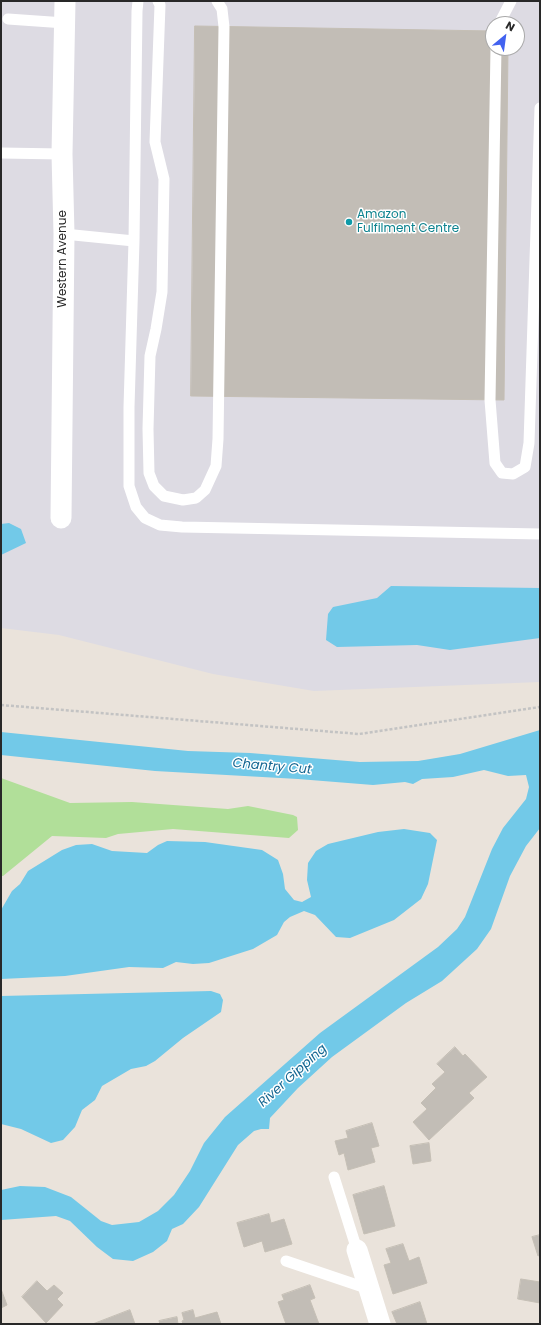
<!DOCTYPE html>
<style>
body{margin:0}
#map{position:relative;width:541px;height:1325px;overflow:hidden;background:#eae3db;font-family:Poppins,sans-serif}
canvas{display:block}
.frame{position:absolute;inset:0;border:2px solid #282828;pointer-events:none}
.north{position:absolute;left:485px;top:16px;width:40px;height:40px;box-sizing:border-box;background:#fff;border:1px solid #a9a9a9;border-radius:50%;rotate:29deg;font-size:11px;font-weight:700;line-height:16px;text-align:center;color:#282828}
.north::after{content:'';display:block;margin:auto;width:14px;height:18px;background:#4262f0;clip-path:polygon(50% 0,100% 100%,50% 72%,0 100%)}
</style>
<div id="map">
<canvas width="541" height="1325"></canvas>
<div class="frame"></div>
<div class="north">N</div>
</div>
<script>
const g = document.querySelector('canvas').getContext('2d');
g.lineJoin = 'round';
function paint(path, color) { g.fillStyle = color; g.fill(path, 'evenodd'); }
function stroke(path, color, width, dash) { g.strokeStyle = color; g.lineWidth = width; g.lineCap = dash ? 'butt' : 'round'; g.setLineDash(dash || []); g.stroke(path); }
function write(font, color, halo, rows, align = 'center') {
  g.font = font + ' Poppins,sans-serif'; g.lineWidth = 3; g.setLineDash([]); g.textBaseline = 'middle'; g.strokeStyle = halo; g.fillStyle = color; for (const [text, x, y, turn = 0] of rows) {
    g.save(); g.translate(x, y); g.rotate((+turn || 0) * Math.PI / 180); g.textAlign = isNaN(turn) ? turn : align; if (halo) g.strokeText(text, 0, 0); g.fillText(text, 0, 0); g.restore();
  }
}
const industrial = new Path2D(`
 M1,1H540V682L314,691L213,674L59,635L1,628ZM493,24H517V48H493Z`);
const green = new Path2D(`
 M1,778L70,803L132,802L228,809L248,806L293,815L297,817L298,830L289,838L173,829L118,834L106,838L52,836L3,876H1Z`);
const water = new Path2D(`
 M9,523L21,529L26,543L1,555V524Z
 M391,586L540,588V638L450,650L417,645L337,647L326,640L328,614L333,607L377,598Z
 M540,730V828L526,846L510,876L491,929L477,949L442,981L406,1003L332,1057L298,1088L270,1118L269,1129H261L254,1131L238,1145L199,1207L183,1224L172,1229L167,1241L153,1252L133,1261L113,1259L97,1247L70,1221L56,1216L1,1220V1190L20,1186L45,1187L71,1197L101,1221L112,1225L139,1222L158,1211L174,1195L190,1171L204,1143L225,1117L320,1033L438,947L457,929L465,917L492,849L503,828L526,799L529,787L526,775L508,776L484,770L453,777L422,779L413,784L405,782L373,785L298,779L155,771L1,755V732L188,751L250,753L360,762L418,761L460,754Z
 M404,829L430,833L437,840L428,884L421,899L394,920L350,938L336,937L315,915L304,911L290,917L284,922L277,935L253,949L209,963L193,964L176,962L163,968L129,967L65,976L1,979V910L12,891L20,884L28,871L62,850L76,845L92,844L112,851L147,853L158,845L167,841L205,842L262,850L278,860L283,874L285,889L294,900L302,902L311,897L307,880L308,863L316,851L328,844L378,832Z
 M211,991L220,994L223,1000L221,1012L183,1038L155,1061L146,1066L131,1069L102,1086L95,1100L82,1110L75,1127L63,1140L51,1143L21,1129L1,1124V996Z`);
const building = new Path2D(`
 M195,26L493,31V48H508L504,400L191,396Z
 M455,1047L463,1056L465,1054L487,1077L469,1093L474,1098L429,1140L413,1122L427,1109L421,1103L436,1088L432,1084L445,1072L437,1064Z
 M372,1123L379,1146L371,1148L375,1162L348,1170L344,1153L339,1155L335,1141L348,1138L346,1131Z
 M429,1143L431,1161L413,1164L410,1146Z
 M384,1186L395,1226L364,1234L353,1195Z
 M269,1214L271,1223L284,1219L292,1244L265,1252L262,1241L244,1247L237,1223Z
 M540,1235V1255L538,1256L532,1237Z
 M403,1244L409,1261L419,1257L427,1283L393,1294L384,1265L391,1263L386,1249Z
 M521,1279L540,1282V1303L518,1299Z
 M37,1281L47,1291L54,1285L63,1293L57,1299L63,1305L46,1323L22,1297Z
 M310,1285L315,1298L310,1300L319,1324H286L278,1302L284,1300L282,1295Z
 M1,1289L7,1305L1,1308Z
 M420,1302L427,1324H397L392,1312Z
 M130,1310L135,1324H93Z
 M193,1310L195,1318L217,1312L221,1324H183L182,1321L184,1320L182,1313Z
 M177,1317L178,1324H160L159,1321Z`);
const path = new Path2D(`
 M1,705L359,734L540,707`);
const service = new Path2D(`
 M138,1L137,11L134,241L129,407V486L136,507L145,518L160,525L182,527L540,534
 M158,1L160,5L155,142L164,179L162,292L156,329L150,356L148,429L149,473L154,486L164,496L183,500L196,498L205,490L216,466L218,439L224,27L222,9L217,1
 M8,19L65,23
 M499,24L511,1
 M496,48L490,400L495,463L502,473L513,474L525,467L529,443L540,108
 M1,153L62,154
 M64,234L134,241
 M334,1177L357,1250
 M286,1261L369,1289`);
const minor = new Path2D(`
 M61,518L64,234L62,154L65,1
 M357,1250L380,1324`);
const markers = [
 [349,222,4,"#0f9aa8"]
];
const cultureNames = [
 ["Amazon",357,215],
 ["Fulfilment Centre",357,229]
];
const streetNames = [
 ["Western Avenue",63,259,-90]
];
const waterNames = [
 ["Chantry Cut",272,767,5],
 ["River Gipping",293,1076,-42]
];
paint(industrial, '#dddbe3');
paint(green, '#b1df99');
paint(water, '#72c9e8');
paint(building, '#c2bdb6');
stroke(building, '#c5bfb5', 1);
stroke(path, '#c3c3c3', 2.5, [3, 2]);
stroke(service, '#fff', 11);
stroke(minor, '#fff', 21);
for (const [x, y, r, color] of markers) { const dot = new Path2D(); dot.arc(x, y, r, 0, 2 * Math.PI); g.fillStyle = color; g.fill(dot); stroke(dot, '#fff', 1.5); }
write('12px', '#0d838f', '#fff', cultureNames, 'left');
write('12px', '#282828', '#fff', streetNames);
write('italic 13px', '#146691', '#fff', waterNames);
</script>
